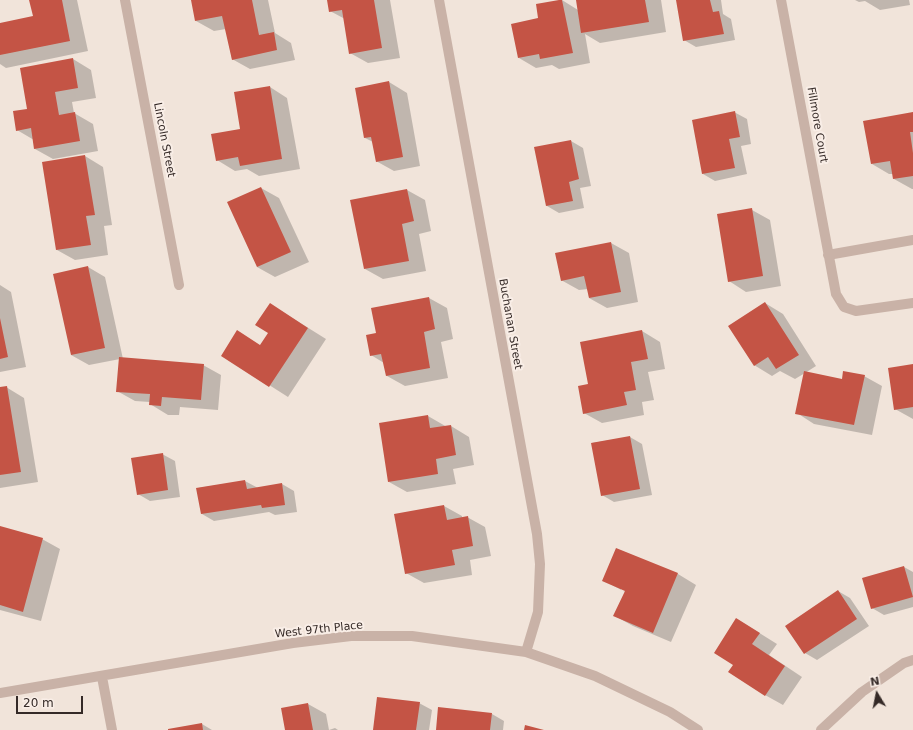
<!DOCTYPE html>
<style>
body{margin:0}
#map{position:relative;width:913px;height:730px;overflow:hidden;background:#f1e4da;font-family:"DejaVu Sans",sans-serif}
canvas{display:block}
.north{position:absolute;left:857px;top:674px;width:40px;height:40px;-webkit-text-stroke:3px #f9eee7;paint-order:stroke;rotate:350deg;font-size:11px;font-weight:700;line-height:16px;text-align:center;color:#352a27}
.north::after{content:'';display:block;margin:auto;width:14px;height:18px;background:#352a27;clip-path:polygon(50% 0,100% 100%,50% 72%,0 100%)}
.scale{position:absolute;left:16px;top:696px;width:67px;height:18px;box-sizing:border-box;border:2px solid #352a27;border-top:0;padding-left:5px;font-size:12px;line-height:14px;white-space:nowrap;color:#352a27;-webkit-text-stroke:3px #f9eee7;paint-order:stroke}
</style>
<div id="map">
<canvas width="913" height="730"></canvas>
<div class="north">N</div>
<div class="scale">20 m</div>
</div>
<script>
const g = document.querySelector('canvas').getContext('2d');
g.lineJoin = 'round';
function paint(path, color) { g.fillStyle = color; g.fill(path, 'evenodd'); }
function stroke(path, color, width, dash) { g.strokeStyle = color; g.lineWidth = width; g.lineCap = dash ? 'butt' : 'round'; g.setLineDash(dash || []); g.stroke(path); }
function write(font, color, halo, rows, align = 'center') {
  g.font = font + ' "DejaVu Sans",sans-serif'; g.lineWidth = 4; g.setLineDash([]); g.textBaseline = 'middle'; g.strokeStyle = halo; g.fillStyle = color; for (const [text, x, y, turn = 0] of rows) {
    g.save(); g.translate(x, y); g.rotate((+turn || 0) * Math.PI / 180); g.textAlign = isNaN(turn) ? turn : align; if (halo) g.strokeText(text, 0, 0); g.fillText(text, 0, 0); g.restore();
  }
}
const shadow = new Path2D(`
 M30,0H77L88,51L6,68L0,64V24L34,17Z
 M192,0H268L275,33L291,43L295,60L250,69L232,59L226,29L214,31L196,21Z
 M329,0H390L400,58L368,63L350,53L345,19L330,11Z
 M562,0L578,10L577,0H661L666,32L600,43L585,34L590,63L559,69L552,65L536,68L519,58L539,19L537,5Z
 M677,0H721L723,14L731,19L735,40L696,47L684,40Z
 M855,0H909L910,5L880,10L865,1L859,2Z
 M73,59L91,70L96,98L72,102L74,113L93,124L98,151L53,159L35,149L34,140L17,130L28,110Z
 M389,82L407,93L420,166L394,171L376,161L373,142L365,138Z
 M270,87L287,98L300,169L259,176L247,169L235,171L217,160L241,129Z
 M734,112L747,119L751,144L741,146L747,174L715,181L703,174Z
 M913,113V189H912L894,179L893,174H889L872,164Z
 M571,141L583,148L591,186L580,188L584,208L559,213L547,206L535,148Z
 M85,156L103,167L112,225L104,226L108,255L75,260L57,250Z
 M261,188L279,198L309,262L275,277L257,267Z
 M407,190L425,200L431,231L419,234L426,271L383,279L365,269Z
 M752,210L770,220L781,286L746,292L729,281Z
 M611,243L629,253L638,302L607,308L589,298L588,289L579,290L561,280Z
 M88,267L105,277L123,359L203,365L221,375L218,410L180,407L179,415H168L150,404V402L135,401L117,391L120,359L89,365L71,355Z
 M0,285L11,292L26,367L0,372Z
 M429,298L447,308L453,339L441,342L448,378L405,386L387,376L384,363L371,355L377,334Z
 M765,303L783,314L816,366L805,373L842,380L864,376L882,386L872,435L814,424L797,413L805,373L795,379L780,371L772,376L754,365Z
 M270,304L326,339L288,397L222,355L261,346L269,333Z
 M642,331L660,342L665,369L648,372L654,400L642,402L644,415L602,423L584,413L589,385Z
 M913,365V419L895,409Z
 M6,387L24,398L38,482L0,488V388Z
 M428,416L447,427L451,426L469,437L474,465L453,469L456,484L407,492L389,482Z
 M630,437L642,444L652,495L614,502L602,495L592,443Z
 M162,454L175,461L180,497L150,501L138,494Z
 M245,481L258,488L282,484L294,491L297,512L275,515L269,512L214,521L202,514L198,488Z
 M444,506L462,516V518L467,517L485,527L491,556L470,560L472,575L424,583L406,573L395,515Z
 M0,528L42,539L60,549L41,621L0,610Z
 M617,549L678,574L696,585L671,642L633,626L615,616L625,592L603,580ZM621,588L629,593L621,590Z
 M904,567L913,572V607L884,615L872,608Z
 M838,591L850,598L869,626L817,660L805,653Z
 M737,619L777,644L769,655L802,677L783,705L765,695L735,665Z
 M419,703L432,710L429,730H374Z
 M308,704L326,714L329,730L335,728L338,730H286Z
 M492,714L504,721L503,730H437Z
 M202,724L212,730H171Z`);
const building = new Path2D(`
 M29,0H62L70,41L0,55V23L33,16Z
 M191,0H252L259,35L274,32L277,50L232,60L222,16L195,21Z
 M327,0H374L382,48L349,54L342,10L329,12Z
 M559,0H562L573,53L540,59L539,54L518,58L511,24L538,18L536,4Z
 M576,0H645L649,22L581,33Z
 M676,0H710L713,12L719,11L724,34L683,41Z
 M73,58L78,88L55,92L59,115L75,112L80,141L34,149L31,128L16,131L13,111L27,109L20,68Z
 M389,81L403,157L376,162L371,137L364,138L355,88Z
 M270,86L282,159L240,166L238,157L216,161L211,134L240,129L234,92Z
 M735,111L740,137L729,139L735,168L702,174L692,120Z
 M913,112V132H910L913,153V176L893,179L890,161L871,164L863,121Z
 M571,140L579,179L569,182L573,201L546,206L534,147Z
 M85,155L95,215L86,216L91,245L56,250L42,162Z
 M261,187L291,252L257,267L227,202Z
 M407,189L414,221L402,224L409,261L364,269L350,200Z
 M752,208L763,276L728,282L717,214Z
 M611,242L621,292L589,298L584,276L561,281L555,253Z
 M88,266L105,348L71,355L53,274Z
 M429,297L435,329L424,332L430,368L386,376L381,354L370,356L366,335L376,333L371,308Z
 M765,302L799,355L776,369L768,357L754,366L728,326Z
 M270,303L308,328L269,387L221,356L237,330L260,345L268,333L255,325Z
 M0,318L8,357L0,359Z
 M642,330L648,359L631,362L636,390L624,392L627,405L583,414L578,386L588,384L580,342Z
 M119,357L204,364L201,400L162,397L161,406L149,405L150,394L116,392Z
 M913,364V407L894,410L888,368Z
 M804,371L842,379L843,371L865,375L854,425L795,414Z
 M7,386L21,472L0,475V387Z
 M428,415L430,428L451,425L456,455L436,459L438,474L388,482L379,423Z
 M630,436L640,489L601,496L591,443Z
 M163,453L168,490L137,495L131,458Z
 M245,480L247,489L282,483L285,505L262,508L261,505L201,514L196,488Z
 M444,505L447,520L468,516L473,546L452,550L455,565L405,574L394,514Z
 M0,526L43,538L23,612L0,605Z
 M616,548L678,573L653,633L613,616L625,591L602,581Z
 M904,566L913,597L871,609L862,578Z
 M838,590L857,619L804,654L785,626Z
 M736,618L760,633L752,644L785,666L765,696L728,672L733,665L714,653Z
 M377,697L420,702L416,730H373Z
 M308,703L313,730H285L281,708Z
 M438,707L492,713L490,730H436Z
 M202,723L203,730H168V729Z
 M525,725L544,730H524Z`);
const street = new Path2D(`
 M125,0L179,285
 M439,0L537,534L540,564L538,612L526,652
 M781,0L836,294L844,307L856,311L913,303
 M828,255L913,240
 M102,677L112,730
 M0,693L293,643L351,636H412L526,652L595,676L670,712L698,730
 M821,730L862,692L904,663L913,660`);
const streetNames = [
 ["Fillmore Court",817,125,80],
 ["Lincoln Street",164,140,79],
 ["Buchanan Street",510,324,80],
 ["West 97th Place",319,630,-6]
];
paint(shadow, '#0003');
paint(building, '#c45445');
stroke(street, '#c9b2a7', 10);
write('11px', '#352a27', '#f9eee7', streetNames);
</script>
